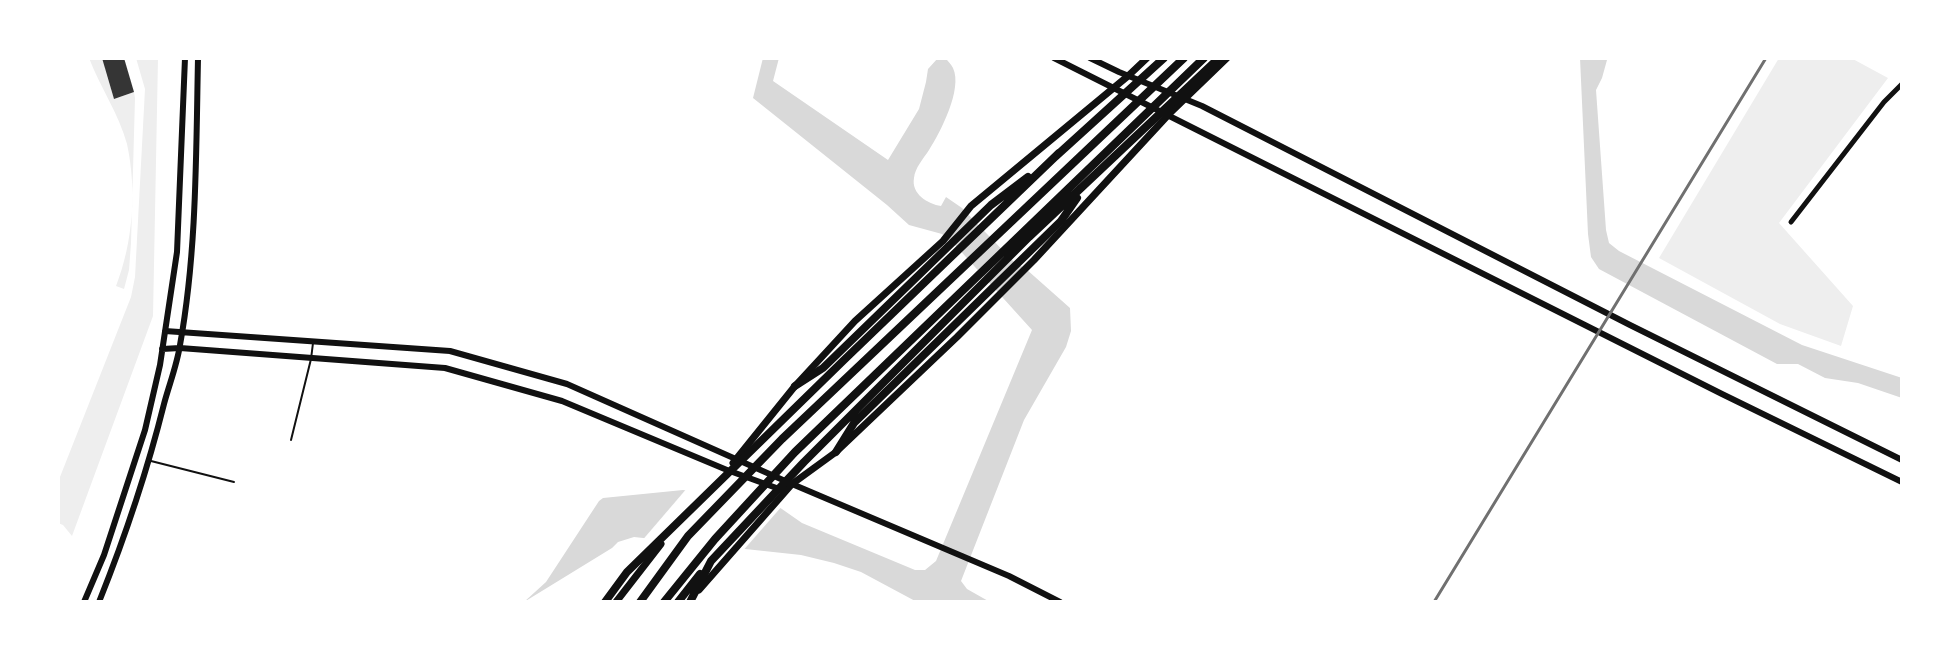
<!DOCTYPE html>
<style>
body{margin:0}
#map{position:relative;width:1960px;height:660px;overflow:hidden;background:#fff;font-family:Signika,sans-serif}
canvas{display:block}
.frame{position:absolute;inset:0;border:60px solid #fff;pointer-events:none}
</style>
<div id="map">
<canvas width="1960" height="660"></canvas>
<div class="frame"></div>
</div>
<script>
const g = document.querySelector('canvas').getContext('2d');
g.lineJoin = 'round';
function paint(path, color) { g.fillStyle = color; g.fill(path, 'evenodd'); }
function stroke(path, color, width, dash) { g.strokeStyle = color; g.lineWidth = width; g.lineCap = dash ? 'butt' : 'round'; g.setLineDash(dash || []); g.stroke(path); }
const green = new Path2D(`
 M89,58H102L114,99L134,92L135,98L131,243L129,270L124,289L116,286C133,243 137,190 127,144C119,114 100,87 89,58Z
 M136,58H158L153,316L72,536L63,525L58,523V482L131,297L135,277L145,89Z
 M1779,58H1851L1888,78L1779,223L1853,306L1841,346L1780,324L1659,258Z`);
const water = new Path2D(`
 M763,58H779L773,81L888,160L919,109L926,82L928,69L938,58H945C948,61 951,64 953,68C963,89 940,133 929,150C923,159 915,168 914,178C911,194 928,204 941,206L946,197L962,208L1014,262L1026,269L1070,308L1071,331L1066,347L1024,420L961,581L967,589L990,602H917L861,572L834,563L801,555L634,537L618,542L612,548L524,602L546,582L599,501L603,498L683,490L769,500L802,523L915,570H925L936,561L1032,330L956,246L942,234L909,225L887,205L753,98Z
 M1580,58H1607V60L1602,78L1596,90L1606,230L1609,243L1619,251L1802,345L1902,378V398L1858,383L1825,378L1798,364H1777L1599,269L1591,257L1588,234Z`);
const pier = new Path2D(`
 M688,487L772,497L783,505L741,553L640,543Z`);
const building = new Path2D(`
 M102,58H124L134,92L114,99Z`);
const service = new Path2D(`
 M291,440L311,359L313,343
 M151,461L234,482`);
const minor = new Path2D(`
 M1791,222L1884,102L1902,84`);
const tertiary = new Path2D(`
 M165,331L450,351L567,384L792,484L1009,576L1060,602
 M162,349L180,348L445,368L562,401L727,470L782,490
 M84,602L104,555L145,430L160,365L177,252L185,58
 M99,602C125,537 147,472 164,404C169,385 177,365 180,345C197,251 196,153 198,58`);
const secondary = new Path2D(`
 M1054,58L1722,394L1902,482
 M1090,58L1119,72L1202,106L1630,325L1902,460`);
const primary = new Path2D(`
 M733,463L795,386L855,321L943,241L971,206L1128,76L1147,58
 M699,590L792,484L836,452L957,337L1034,260L1169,114L1227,58
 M616,602L661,544`);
const trunk = new Path2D(`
 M1055,157L1164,58
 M795,386L823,368L991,205L1028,177
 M836,452L854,423L1061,221L1077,198
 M605,602L627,572L844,360L1059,153
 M640,602L688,536L782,439L1184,58
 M664,602L715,539L795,452L1204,58
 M678,602L700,574
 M690,602L711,561L804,462L1029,237L1219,58`);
const rail = new Path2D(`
 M1434,602L1766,58`);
paint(green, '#eee');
paint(water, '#d9d9d9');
paint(pier, '#fff');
paint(building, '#353535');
stroke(service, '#111', 2);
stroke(minor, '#111', 5);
stroke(tertiary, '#111', 6);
stroke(secondary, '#111', 6);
stroke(primary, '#111', 7);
stroke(trunk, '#111', 8);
stroke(rail, '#707070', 3);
</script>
